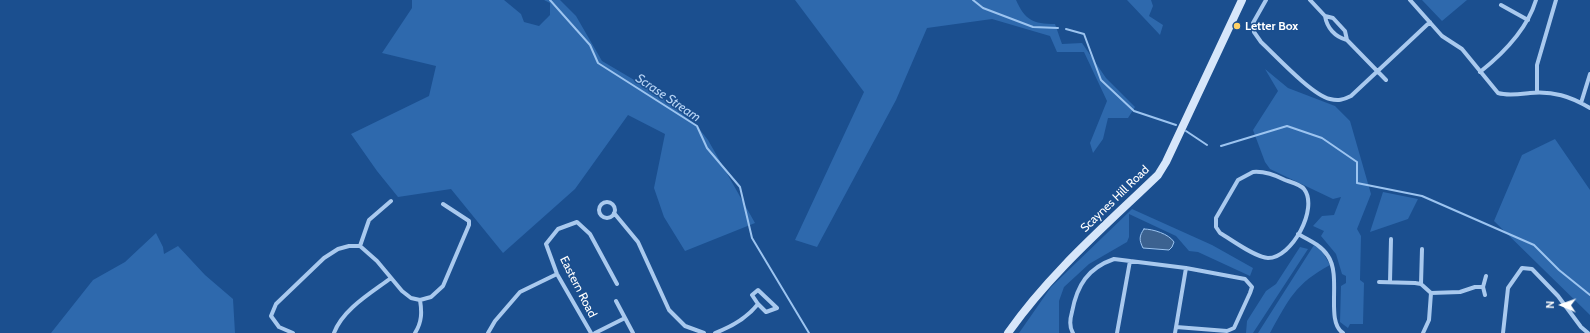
<!DOCTYPE html>
<style>
body{margin:0}
#map{position:relative;width:1590px;height:333px;overflow:hidden;background:#1b4f8f;font-family:Cabin,sans-serif}
canvas{display:block}
.north{position:absolute;left:1542px;top:285px;width:40px;height:40px;-webkit-text-stroke:3px #1b4f8f;paint-order:stroke;rotate:272deg;font-size:11px;font-weight:700;line-height:16px;text-align:center;color:#fff}
.north::after{content:'';display:block;margin:auto;width:14px;height:18px;background:#fff;clip-path:polygon(50% 0,100% 100%,50% 72%,0 100%)}
</style>
<div id="map">
<canvas width="1590" height="333"></canvas>
<div class="north">N</div>
</div>
<script>
const g = document.querySelector('canvas').getContext('2d');
g.lineJoin = 'round';
function paint(path, color) { g.fillStyle = color; g.fill(path, 'evenodd'); }
function stroke(path, color, width, dash) { g.strokeStyle = color; g.lineWidth = width; g.lineCap = dash ? 'butt' : 'round'; g.setLineDash(dash || []); g.stroke(path); }
function write(font, color, halo, rows, align = 'center') {
  g.font = font + ' Cabin,sans-serif'; g.lineWidth = 3; g.setLineDash([]); g.textBaseline = 'middle'; g.strokeStyle = halo; g.fillStyle = color; for (const [text, x, y, turn = 0] of rows) {
    g.save(); g.translate(x, y); g.rotate((+turn || 0) * Math.PI / 180); g.textAlign = isNaN(turn) ? turn : align; if (halo) g.strokeText(text, 0, 0); g.fillText(text, 0, 0); g.restore();
  }
}
const green = new Path2D(`
 M412,0H504L521,14L524,22L539,26L550,15V3L544,0H560L576,16L602,61L658,94L697,126L708,140L755,223L685,251L664,217L654,188L665,134L628,115L575,189L503,253L451,189L398,197L377,171L351,134L429,96L436,66L382,53L412,8Z
 M795,0H1016C1025,20 1033,24 1055,24L1062,44L1082,43L1106,78L1135,107L1128,118H1108L1103,139L1093,153L1090,143L1107,101L1084,52H1057L1050,36L992,19L927,28L896,100L817,247L795,240L864,92Z
 M1127,0H1151L1153,6L1149,16L1163,25L1160,35Z
 M1422,0H1467L1442,21Z
 M1265,69L1288,88L1335,106L1350,121L1371,194L1357,229L1361,236L1360,280L1364,283L1363,324H1350L1348,328L1340,322L1341,286L1346,283V276L1342,274L1336,254L1321,236L1324,231L1313,226L1322,216L1334,215L1341,197L1333,199L1270,169L1265,162L1253,130L1278,91Z
 M1555,139L1590,190V315L1494,221L1522,155Z
 M1383,192L1418,199L1408,219L1370,232Z
 M1132,209L1212,245L1253,268L1250,276L1198,252L1189,251L1176,236L1129,214V237L1127,242L1089,264L1064,287L1059,301V333H1019L1051,287Z
 M156,233L163,247L164,254L178,246L205,275L233,299L235,333H51L93,280L125,262Z
 M1314,245L1322,251L1330,265C1295,284 1289,299 1270,333H1258Z
 M1300,247L1308,249L1253,333H1246L1247,321L1266,291L1276,284Z`);
const water = new Path2D(`
 M1144,229C1153,229 1169,234 1174,242L1172,247L1169,250L1143,248C1139,240 1139,236 1144,229Z`);
const stream = new Path2D(`
 M550,0L590,45L598,63L697,126L707,148L740,187L752,238L809,333
 M973,0L983,8L1033,27L1058,28
 M1066,29L1084,34L1101,80L1134,111L1176,125
 M1186,131L1207,145
 M1221,146L1287,126L1322,138L1357,162V183L1422,196L1534,245L1559,270L1590,295`);
const minor = new Path2D(`
 M1266,0L1253,23L1254,32L1261,42C1276,56 1312,95 1330,99C1338,101 1343,100 1351,96L1430,22
 M1310,0L1325,16L1333,18L1345,31L1347,40L1386,80
 M1410,0L1442,36L1462,49L1498,93C1508,96 1520,94 1530,93C1553,91 1570,96 1590,108
 M1501,5L1528,20
 M1325,16C1327,28 1335,37 1347,40
 M1480,72C1504,53 1527,30 1536,0
 M1537,92V65L1556,0
 M1581,103L1590,74
 M1253,172C1264,171 1275,175 1285,180C1290,182 1300,184 1304,189C1319,208 1292,258 1268,258C1256,258 1232,240 1220,233L1216,227V218L1238,180Z
 M599 210a8 8 0 1 1 16 0a8 8 0 1 1-16 0Z
 M614,213L638,242L669,310L685,326L704,333
 M1298,234C1309,240 1321,245 1328,256C1342,276 1325,322 1343,333
 M360,246L369,220L391,201
 M1379,282L1415,283L1421,284L1431,293L1429,320L1423,333
 M1390,282L1391,239
 M1421,284L1422,249
 M758,290L777,308L766,312L758,304L752,295Z
 M1431,293L1460,292L1475,287H1483
 M1485,295L1483,287L1486,276
 M616,301L633,333
 M293,333L279,327L271,316L276,304L324,258L338,249L349,246H360L377,261L402,291L411,298L420,300L431,297L443,286L469,225V221L443,204
 M334,333C343,309 371,293 391,278
 M415,333C422,322 422,312 420,300
 M488,333L495,321L520,292L557,274
 M591,333L557,274L546,244L558,229L577,222L590,234L617,284
 M595,333L625,318
 M715,333C731,327 747,318 758,304
 M1073,333C1069,327 1070,319 1072,312C1077,285 1088,268 1114,259L1186,268L1245,279L1252,287L1250,293L1234,328L1227,331L1176,327
 M1117,333L1130,261
 M1175,333L1186,268
 M1503,333L1508,288L1522,268L1532,269L1558,296L1581,327L1588,333`);
const secondary = new Path2D(`
 M1008,333C1049,274 1106,225 1158,175L1166,162L1242,0`);
const markers = [
 [1237,26,4,"#ffd166"]
];
const poiNames = [
 ["Letter Box",1245,26]
];
const streetNames = [
 ["Scaynes Hill Road",1115,199,-44],
 ["Eastern Road",578,287,63]
];
const waterNames = [
 ["Scrase Stream",668,98,34]
];
paint(green, '#2e69ad');
paint(water, '#3c6290');
stroke(water, '#9cc4f0', 1);
stroke(stream, '#9cc4f0', 2);
stroke(minor, '#a9c9ee', 4);
stroke(secondary, '#d6e6fa', 8);
for (const [x, y, r, color] of markers) { const dot = new Path2D(); dot.arc(x, y, r, 0, 2 * Math.PI); g.fillStyle = color; g.fill(dot); stroke(dot, '#1b4f8f', 1.5); }
write('bold 12px', '#fff', '#1b4f8f', poiNames, 'left');
write('12px', '#fff', '#1b4f8f', streetNames);
write('italic 13px', '#b5d3f5', '#1b4f8f', waterNames);
</script>
